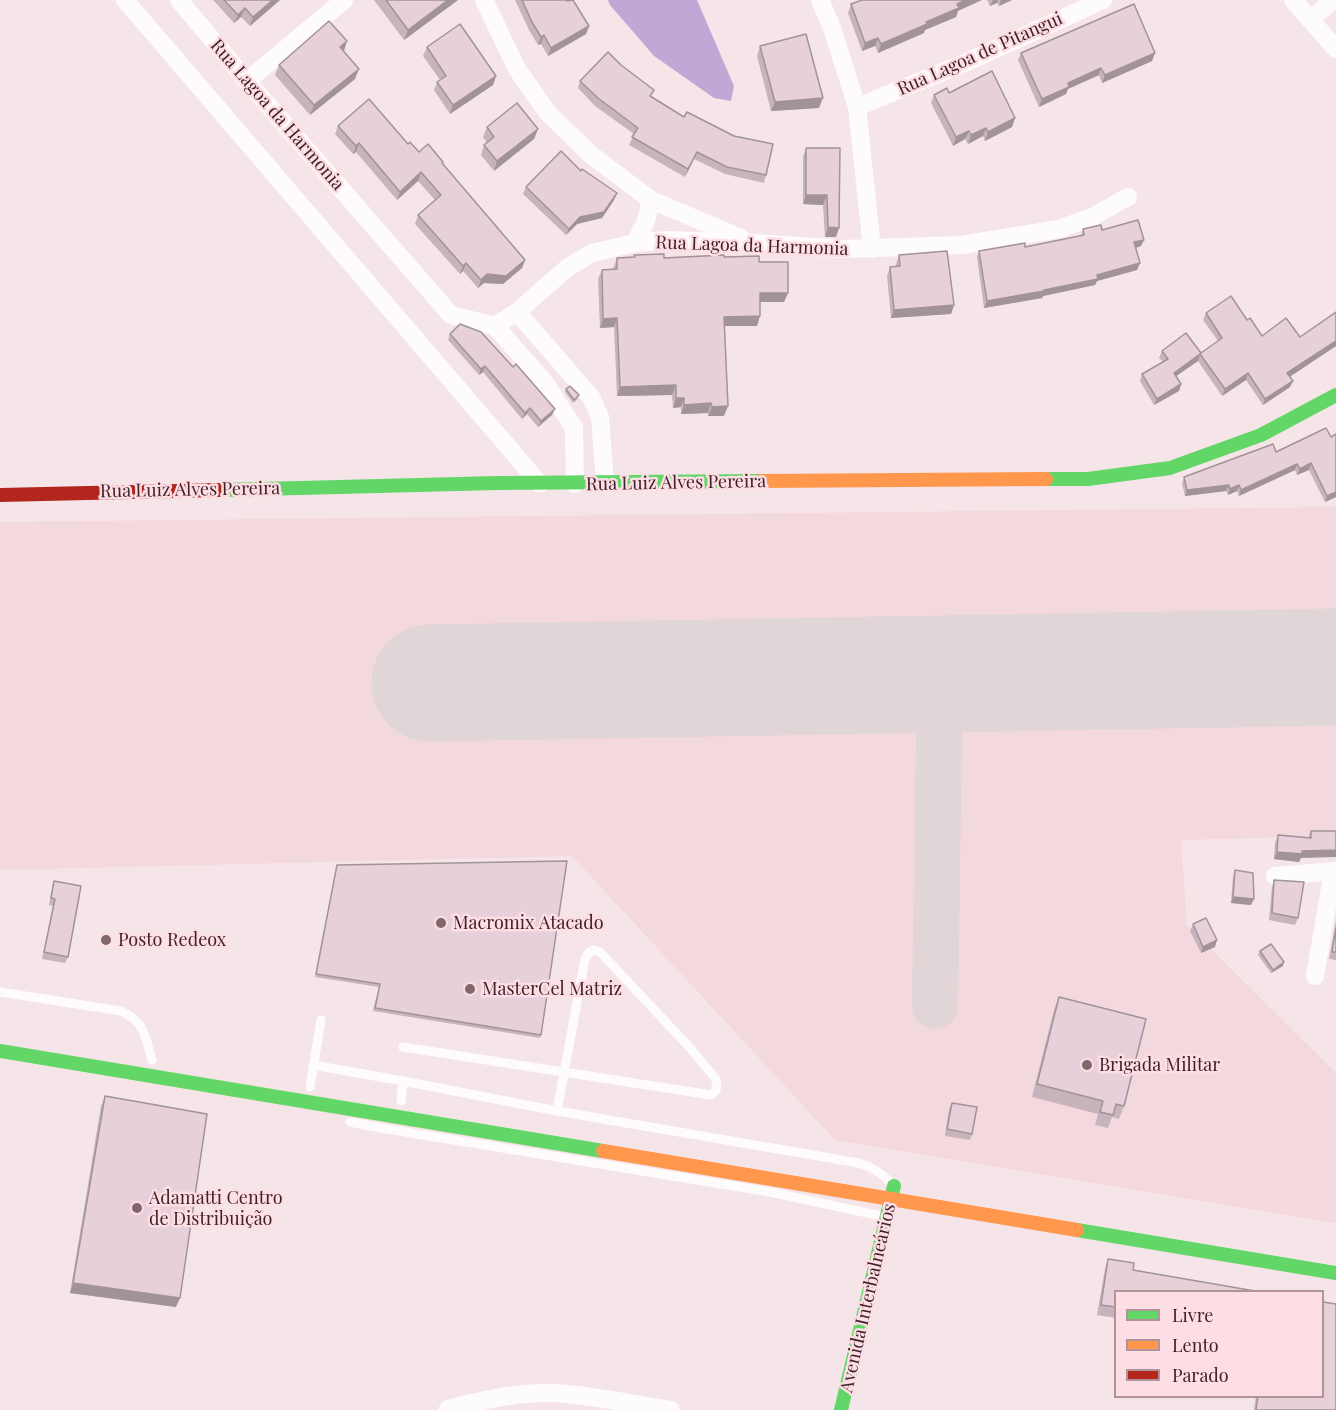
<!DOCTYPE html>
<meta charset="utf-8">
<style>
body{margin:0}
#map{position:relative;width:1336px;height:1410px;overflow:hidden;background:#f6e5e8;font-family:"Playfair Display",serif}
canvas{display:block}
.legend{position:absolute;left:1114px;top:1290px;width:210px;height:108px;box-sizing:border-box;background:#fddee4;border:2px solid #b19399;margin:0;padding:8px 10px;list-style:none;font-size:18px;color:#3f2329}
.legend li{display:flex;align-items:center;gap:12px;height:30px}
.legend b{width:30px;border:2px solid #b19399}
</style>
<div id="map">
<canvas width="1336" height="1410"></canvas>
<ul class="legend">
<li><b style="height:8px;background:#63d668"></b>Livre</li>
<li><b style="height:8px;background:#ff974d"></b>Lento</li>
<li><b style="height:8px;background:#b3261e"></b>Parado</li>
</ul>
</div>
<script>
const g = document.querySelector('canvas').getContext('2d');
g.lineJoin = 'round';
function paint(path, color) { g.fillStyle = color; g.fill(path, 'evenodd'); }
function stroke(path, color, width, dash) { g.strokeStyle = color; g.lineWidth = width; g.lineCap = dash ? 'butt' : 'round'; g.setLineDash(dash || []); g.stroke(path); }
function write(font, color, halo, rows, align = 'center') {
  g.font = font + ' "Playfair Display",serif'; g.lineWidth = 5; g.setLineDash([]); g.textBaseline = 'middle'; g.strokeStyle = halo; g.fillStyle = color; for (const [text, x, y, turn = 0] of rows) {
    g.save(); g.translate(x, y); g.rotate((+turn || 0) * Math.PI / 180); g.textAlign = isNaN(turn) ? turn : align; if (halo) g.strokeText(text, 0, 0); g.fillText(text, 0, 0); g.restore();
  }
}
const built = new Path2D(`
 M1336,507V836L1181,840L1187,925L1336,1073V1223L835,1140L572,856L0,870V522Z`);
const water = new Path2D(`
 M608,0H697L734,86L731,101L714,98L654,56L610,5Z`);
const taxiway = new Path2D(`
 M935,1006L940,674`);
const runway = new Path2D(`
 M430,683L1336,667`);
const lane = new Path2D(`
 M0,992L121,1011C145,1022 145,1036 152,1060
 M313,1065L403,1081L401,1101
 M403,1081L557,1111L585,959L589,952L594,950L600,952L692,1050L715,1078L717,1084L716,1090L711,1095L403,1047
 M310,1087L321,1020
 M557,1111L859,1163C873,1168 882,1173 892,1184
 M350,1122L381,1128L770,1192L886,1217`);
const street = new Path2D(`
 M125,0L540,484
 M179,0L247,81L451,315L495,326L517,312L567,268L592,253L635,243L668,240L753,243L843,249L961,245L1059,229L1092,217L1128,197
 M484,0L517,69L547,112L590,154L651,200L741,238
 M820,0L832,28L857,107L872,249
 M1293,0L1336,49
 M1310,20L1333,0
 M247,81L344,0
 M857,107L967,62L1103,0
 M635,243L646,221L651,200
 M517,312L591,397L600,417L605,484
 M495,326L546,384L574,428L575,484
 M1275,876L1336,871
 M1315,976L1333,871
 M448,1409C486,1399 527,1390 566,1394C601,1397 637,1405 671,1410`);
const fast = new Path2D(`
 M1046,479H1088L1170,468L1261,435L1336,395
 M220,490L497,483L761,481
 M0,1051L603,1151
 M1077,1230L1336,1273
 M841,1410L894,1186`);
const slow = new Path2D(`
 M761,481L1046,479
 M603,1151L1077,1230`);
const jam = new Path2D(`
 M0,495L220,490`);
const wall = new Path2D(`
 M213,0H280L250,26L241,17L234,23Z
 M374,0H458L404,40Z
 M515,0H567L589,26L586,34L548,56L541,44L538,45L529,30Z
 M987,0H1012L999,6L997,3L990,6Z
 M851,4L958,11L956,17L925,30L924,33L878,53L875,46L862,51L848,13Z
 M760,46L819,108L771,111L757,56Z
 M427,47L496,76L493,85L450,114L434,90L437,82L440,80L423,56Z
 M343,51L355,79L310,115L275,75L279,65Z
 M1021,53H1155L1152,61L1102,83L1099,75L1068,89L1066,94L1039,107L1018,60Z
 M580,81L652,97L766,175L764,183L725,174L694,159L685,177L629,145L634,134L595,106L578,88Z
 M949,93L1015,118L1012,127L985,141L983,136L968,144L965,139L953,146L931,103L934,95Z
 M338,126L408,144L419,152L443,162L442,164L525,260L522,268L503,284L484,283L478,288L463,271L460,274L415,224L418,215L435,200L418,181L397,200L356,152L353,154L335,134Z
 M487,127L538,129L534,139L494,171L481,155L484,145L487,143L483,137Z
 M806,148L839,228L836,237H825L823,205L803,204V157Z
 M581,171L617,193L614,200L602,218L577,224L566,235L523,194L526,187Z
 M1083,229L1102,230L1144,240L1141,246L1136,248L1140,263L1137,270L1097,281L1095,285L1043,296L1042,298L984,308L977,257L979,251L1025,247L1081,236Z
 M634,255L664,258L724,257L759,262L788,293L784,302H760L757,326H724V416H708V413L681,414V407L673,408L672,395L617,396L614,327L600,328L598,279L602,270L613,269L617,258L634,257Z
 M899,255L954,305L951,314L891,318L887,276L890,267H896V264Z
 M1336,312V346L1290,376V387L1263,405L1246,380L1222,396L1198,361L1176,376L1181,384L1179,391L1154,405L1140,381L1142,374L1163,362L1159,358L1162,351L1201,353L1218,341L1203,320L1206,313L1247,320L1262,336L1300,337Z
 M450,334L552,415L538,427L527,414L522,419L483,372L479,375L448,340Z
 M566,389L578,399L573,403L565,392Z
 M1336,434V497L1325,502L1309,470L1297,475L1295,470L1239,496L1237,491L1228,495L1226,491L1185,496L1182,484L1184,477L1331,437Z
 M1311,831H1336L1301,858L1299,862L1274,859L1275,843L1278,835L1308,838Z
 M337,865L541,1035L540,1038L373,1011L379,987L315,977Z
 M1235,870L1251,905L1231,903L1233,876Z
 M1274,880L1298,918L1295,925L1269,920L1272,887Z
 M54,881L68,957L65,963L42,959L53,906L49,905L52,888Z
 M1336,920V960L1329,959Z
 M1193,924L1215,947L1201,953L1190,931Z
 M1260,951L1283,966L1271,973L1258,955Z
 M1059,997L1124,1106L1119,1119L1112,1117L1108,1128L1095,1125L1098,1114L1032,1097L1054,1010Z
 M105,1096L176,1307L70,1293L101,1106Z
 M952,1103L972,1134L970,1140L945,1136L949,1109Z
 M1108,1259L1133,1270L1116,1292V1318L1097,1315L1105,1269Z
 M1256,1396H1323L1336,1410H1254Z`);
const shadedWall = new Path2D(`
 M273,0H280L250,26L253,17Z
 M448,0H458L404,40L408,30Z
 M966,0H982L958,11L956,17L925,30L924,33L878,53L881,44L926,22L957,4Z
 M993,0H998L997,3L990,6Z
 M1001,0H1012L999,6Z
 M245,8L241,17L234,23L238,15Z
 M589,26L586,34L548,56L551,48Z
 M544,35L541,44L538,45L541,37Z
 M878,38L875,46L862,51L865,43Z
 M347,41L344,51L340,47Z
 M1155,53L1152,61L1102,83L1105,75Z
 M1101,68L1099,75L1068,89L1066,94L1039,107L1042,99L1068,83Z
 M359,69L355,79L310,115L314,105Z
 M496,76L493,85L450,114L453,105Z
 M823,98L819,108L771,111L775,102Z
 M1015,118L1012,127L985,141L988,132Z
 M986,128L983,136L968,144L971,135Z
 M538,129L534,139L494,171L497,161Z
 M969,131L965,139L953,146L956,137Z
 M359,143L356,152L353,154L356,146Z
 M697,152L694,159L685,177L688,169Z
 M421,172L418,181L397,200L400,192Z
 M617,193L614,200L602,218L577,224L566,235L569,229L580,217Z
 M806,195H827L823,205L803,204Z
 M828,227L839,228L836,237H825Z
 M1144,240L1141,246L1132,249L1134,242Z
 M525,260L522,268L503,284L484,283L478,288L481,280L487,274Z
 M466,263L463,271L460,274L463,266Z
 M1140,263L1137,270L1097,281L1095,285L1043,296L1042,298L984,308L987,301L1044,290Z
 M760,293H788L784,302H756Z
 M954,305L951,314L891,318L894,310Z
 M760,316L757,326H721L724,317Z
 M617,318L614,327L600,328L603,319Z
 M1336,341V346L1285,380L1287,373Z
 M1200,354L1198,361L1172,379L1174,373Z
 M485,366L483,372L479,375L481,369Z
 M1248,373L1246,380L1222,396L1225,389Z
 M1293,381L1290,387L1263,405L1265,399Z
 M1181,384L1179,391L1154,405L1157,399Z
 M676,385L672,395L617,396L620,387Z
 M676,398H684L681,407L673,408Z
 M711,403L708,413L681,414L684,405Z
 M728,406L724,416H708L712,407Z
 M530,408L527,414L522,419L525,413Z
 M555,409L552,415L538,427L541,421Z
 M1311,463L1309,470L1297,475L1300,469Z
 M1297,464L1295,470L1239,496L1241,490Z
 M1229,485L1226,491L1185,496L1187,490Z
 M1239,485L1237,491L1228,495L1230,489Z
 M1336,492V497L1325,502L1327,496Z
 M1336,850V857L1301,858L1299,862L1274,859L1277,852Z
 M1233,897L1254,899L1251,905L1231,903Z
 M1217,940L1215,947L1201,953L1203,947Z
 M1284,962L1283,966L1271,973L1273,970Z
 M73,1283L180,1298L176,1307L70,1293Z`);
const building = new Path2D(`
 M224,0H273L253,17L245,8L238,15Z
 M386,0H448L408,30Z
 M522,0H567V1L573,0L589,26L551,48L544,35L541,37L532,22Z
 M862,0H966L957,4L959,8L926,22L927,24L881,44L878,38L865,43L851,4Z
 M1134,4L1155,53L1105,75L1101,68L1068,83L1069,87L1042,99L1021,53Z
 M329,21L347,41L340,47L359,69L314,105L279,65Z
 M460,24L496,76L453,105L437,82L446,76L427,47Z
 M806,34L823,98L775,102L760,46Z
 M608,52L621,65L654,90L650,96L684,117L687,112L734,136L773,144L766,175L727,167L697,152L688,169L632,137L638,128L598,98L580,81Z
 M992,71L1015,118L988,132L986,128L971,135L969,131L956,137L934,95L947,88L949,93Z
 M369,99L408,144L410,142L419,152L428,144L443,162L442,163L525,260L506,276L487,274L481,280L466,263L463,266L418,215L441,195L421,172L400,192L359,143L356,146L338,126Z
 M517,103L538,129L497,161L484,145L494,137L487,127Z
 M806,148H840L839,228L828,227L827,195H806Z
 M561,151L581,171L582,169L617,193L604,212L580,217L569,229L526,187Z
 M1138,220L1144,240L1134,242L1140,263L1097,275L1098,279L1044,290V291L987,301L979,251L1025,243V247L1084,235L1083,229L1101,225L1102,230Z
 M947,251L954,305L894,310L890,267L900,266L899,255Z
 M664,254V258L724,255V257L759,256V262H788V293H760V316L724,317L728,406L712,407L711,403L684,405V398H676V385L620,387L617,318L603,319L602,270L617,269V258L635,257L634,255Z
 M1231,296L1247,320L1250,318L1262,336L1286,318L1300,337L1336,312V341L1287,373L1293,381L1265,399L1248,373L1225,389L1200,354L1174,373L1181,384L1157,399L1142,374L1168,359L1162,351L1186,333L1201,353L1222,338L1206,313Z
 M460,324L481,332L513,367L516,364L555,409L541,421L530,408L525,413L485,366L481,369L450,334Z
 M570,386L579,395L574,400L566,389Z
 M1326,428L1331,437L1336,434V492L1327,496L1311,463L1300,469L1297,464L1241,490L1239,485L1230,489L1229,485L1187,490L1184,477L1273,444L1276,452Z
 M1311,831H1336V850L1302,851V854L1277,852L1278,835L1311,838Z
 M567,861L541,1035L375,1008L380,984L316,974L337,865Z
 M1235,870L1253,873L1254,899L1233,897Z
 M1274,880L1304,882L1298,918L1272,913Z
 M54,881L81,886L68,957L44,952L55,899L51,898Z
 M1206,918L1217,940L1203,947L1193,924Z
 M1336,928V952H1332Z
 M1271,944L1284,962L1273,970L1260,951Z
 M1059,997L1146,1019L1124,1106L1116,1104L1113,1115L1100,1112L1103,1101L1037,1084Z
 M105,1096L207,1114L180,1298L73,1283Z
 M952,1103L977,1107L972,1134L947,1129Z
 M1108,1259L1134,1263L1133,1270L1261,1292H1116V1307L1101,1305Z
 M1323,1302L1336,1304V1410H1256L1258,1396H1323Z`);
const markers = [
 [441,923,6,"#7f676c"],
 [106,940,6,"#7f676c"],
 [470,989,6,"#7f676c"],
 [1087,1065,6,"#7f676c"],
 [137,1208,6,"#7f676c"]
];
const streetNames = [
 ["Rua Lagoa de Pitangui",980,54,-24],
 ["Rua Lagoa da Harmonia",277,115,49],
 ["Rua Lagoa da Harmonia",752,246,2],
 ["Rua Luiz Alves Pereira",676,483,-1],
 ["Rua Luiz Alves Pereira",190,490,-1],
 ["Avenida Interbalneários",868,1298,-77]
];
const poiNames = [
 ["Macromix Atacado",453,923],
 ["Posto Redeox",118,940],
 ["MasterCel Matriz",482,989],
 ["Brigada Militar",1099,1065],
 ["Adamatti Centro",149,1198],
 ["de Distribuição",149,1219]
];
paint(built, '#f3d8dd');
paint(water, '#c2a7d6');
stroke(taxiway, '#e0d5d7', 46);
stroke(runway, '#e0d5d7', 117);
stroke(lane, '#fefbfc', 9);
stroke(street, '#fefbfc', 18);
stroke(fast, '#63d668', 14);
stroke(slow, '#ff974d', 14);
stroke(jam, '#b3261e', 14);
paint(wall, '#c7b3bb');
paint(shadedWall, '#a29299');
paint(building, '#e7d0da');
stroke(building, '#a29299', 1.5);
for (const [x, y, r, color] of markers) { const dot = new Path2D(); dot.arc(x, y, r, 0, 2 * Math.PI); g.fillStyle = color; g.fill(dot); stroke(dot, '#fddee4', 2); }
write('18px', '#3f2329', '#fddee4', streetNames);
write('18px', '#3f2329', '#fddee4', poiNames, 'left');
</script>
